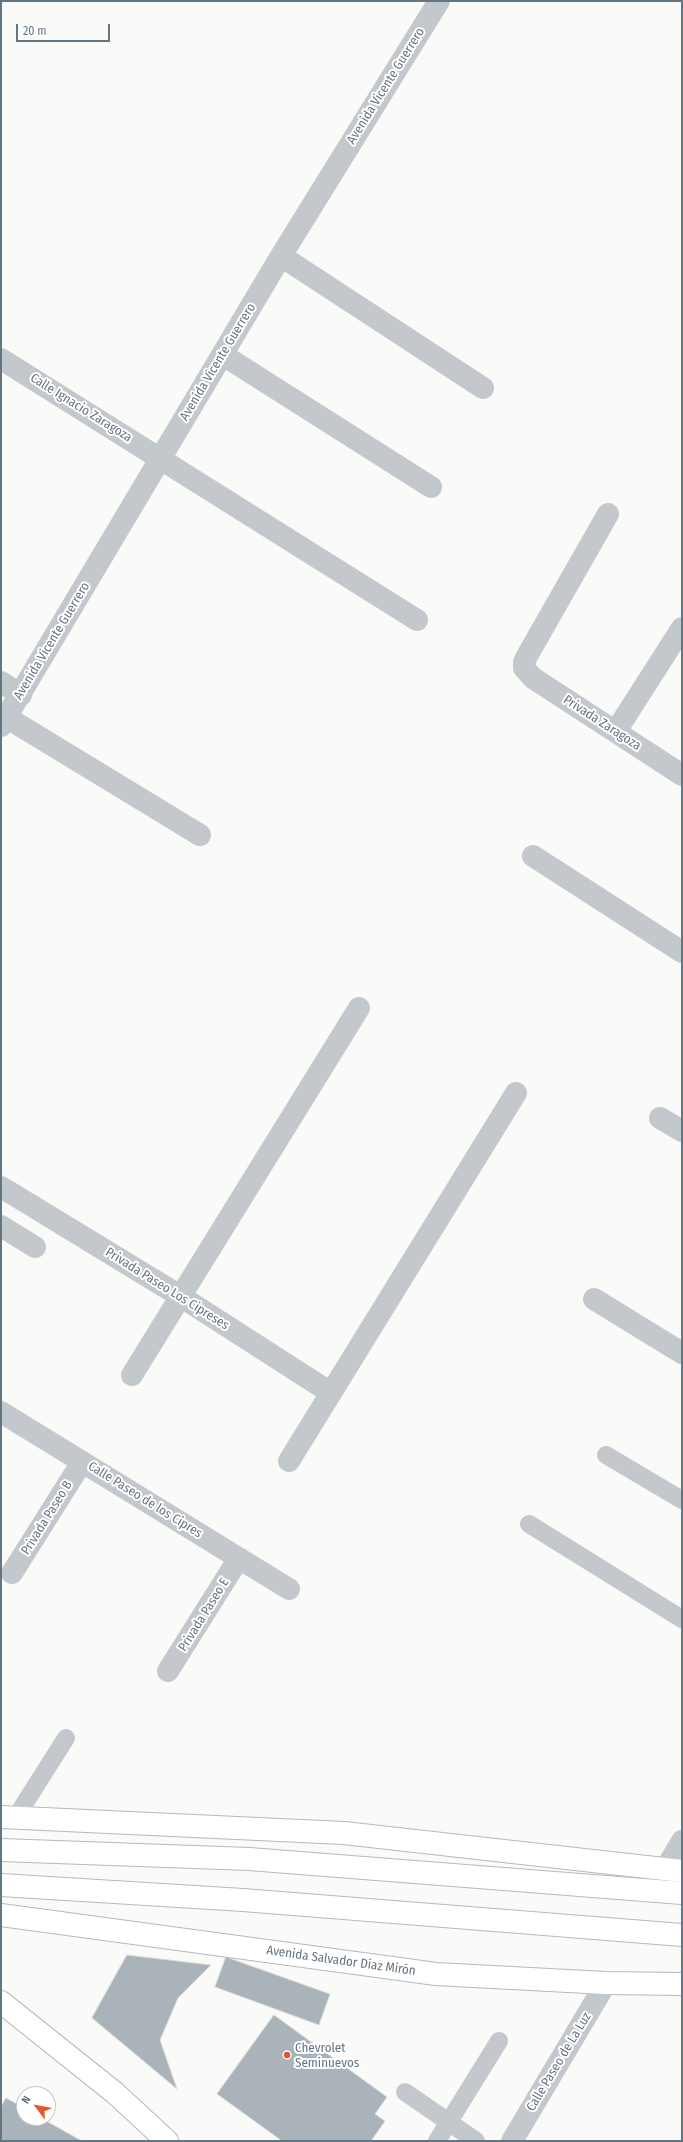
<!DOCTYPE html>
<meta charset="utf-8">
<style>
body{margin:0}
#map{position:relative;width:683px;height:2142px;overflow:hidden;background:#fafaf8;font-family:"Fira Sans Condensed",sans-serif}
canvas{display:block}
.frame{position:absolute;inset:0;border:2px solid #657683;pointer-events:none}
.north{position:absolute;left:16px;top:2086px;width:40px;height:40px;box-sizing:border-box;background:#fff;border:1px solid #c1c8cd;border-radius:50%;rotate:302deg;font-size:11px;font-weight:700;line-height:16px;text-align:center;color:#657683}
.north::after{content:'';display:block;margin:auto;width:14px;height:18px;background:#e4572e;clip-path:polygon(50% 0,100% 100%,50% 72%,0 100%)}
.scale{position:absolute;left:16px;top:24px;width:94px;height:18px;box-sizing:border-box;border:2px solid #657683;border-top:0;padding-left:5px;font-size:12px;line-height:14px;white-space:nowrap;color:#657683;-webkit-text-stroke:3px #fff;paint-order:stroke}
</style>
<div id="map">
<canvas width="683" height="2142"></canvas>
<div class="frame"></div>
<div class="north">N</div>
<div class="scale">20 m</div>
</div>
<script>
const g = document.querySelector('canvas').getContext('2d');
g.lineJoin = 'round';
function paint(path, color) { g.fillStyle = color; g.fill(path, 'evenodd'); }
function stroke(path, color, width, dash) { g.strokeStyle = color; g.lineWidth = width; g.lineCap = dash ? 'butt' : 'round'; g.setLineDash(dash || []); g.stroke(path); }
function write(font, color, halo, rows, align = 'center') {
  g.font = font + ' "Fira Sans Condensed",sans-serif'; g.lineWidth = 4; g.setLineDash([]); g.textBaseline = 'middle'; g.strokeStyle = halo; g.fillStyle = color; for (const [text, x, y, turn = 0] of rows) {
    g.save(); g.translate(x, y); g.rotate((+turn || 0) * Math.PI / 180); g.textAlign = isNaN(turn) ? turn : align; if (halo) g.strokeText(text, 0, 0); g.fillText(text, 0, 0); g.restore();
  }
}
const building = new Path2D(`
 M127,1955L211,1965L178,1998L160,2040L177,2089L92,2018Z
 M226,1957L330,1994L319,2025L215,1987Z
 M274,2015L387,2097L375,2114L385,2121L371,2141H282L217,2094Z
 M6,2098L24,2108V2118H41L82,2141H1V2107Z`);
const lane = new Path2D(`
 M606,1455L682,1500
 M529,1524L682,1619
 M16,1817L66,1738
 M405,2092L476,2141
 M437,2141L499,2041`);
const street = new Path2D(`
 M281,256L483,388
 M223,355L431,487
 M1,359L417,620
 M608,514L527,656L524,662V668L533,678L682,775
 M1,682L21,695
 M6,717L200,835
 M1,726L281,256L439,1
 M616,731L682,628
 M533,856L682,952
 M660,1118L682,1131
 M1,1187L180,1296L331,1393
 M1,1226L35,1247
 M594,1299L682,1353
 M132,1375L359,1008
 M1,1412L289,1589
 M289,1461L516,1093
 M12,1573L82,1462
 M168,1671L239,1558
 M666,1868L682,1841
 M512,2141L606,1983`);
const secondary = new Path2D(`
 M1,1817L344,1833L682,1871
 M1,1915L436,1974L606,1983L682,1984
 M1,2002L115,2093L167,2141`);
const primary = new Path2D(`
 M1,1850L249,1859L682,1893
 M1,1885L243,1900L682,1935`);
const markers = [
 [287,2055,4,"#e4572e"]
];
const streetNames = [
 ["Avenida Vicente Guerrero",386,86,-58],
 ["Avenida Vicente Guerrero",218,362,-59],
 ["Calle Ignacio Zaragoza",81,408,32],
 ["Avenida Vicente Guerrero",52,641,-59],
 ["Privada Zaragoza",602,723,33],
 ["Privada Paseo Los Cipreses",167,1289,32],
 ["Calle Paseo de los Cipres",145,1500,32],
 ["Privada Paseo B",47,1518,-58],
 ["Privada Paseo E",204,1615,-58],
 ["Avenida Salvador Díaz Mirón",341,1961,8],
 ["Calle Paseo de La Luz",559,2062,-59]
];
const poiNames = [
 ["Chevrolet",295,2048],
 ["Seminuevos",295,2063]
];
paint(building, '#aab3b9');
stroke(building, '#dcdcda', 1);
stroke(secondary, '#b3babf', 24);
stroke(primary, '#b5babe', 24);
stroke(lane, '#c3c8cc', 18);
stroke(street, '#c3c8cc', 22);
stroke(secondary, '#fff', 22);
stroke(primary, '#fff', 22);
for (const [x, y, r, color] of markers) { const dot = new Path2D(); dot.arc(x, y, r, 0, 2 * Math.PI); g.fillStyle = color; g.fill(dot); stroke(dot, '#fff', 1.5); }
write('13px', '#657683', '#fff', streetNames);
write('13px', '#657683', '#fff', poiNames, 'left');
</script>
